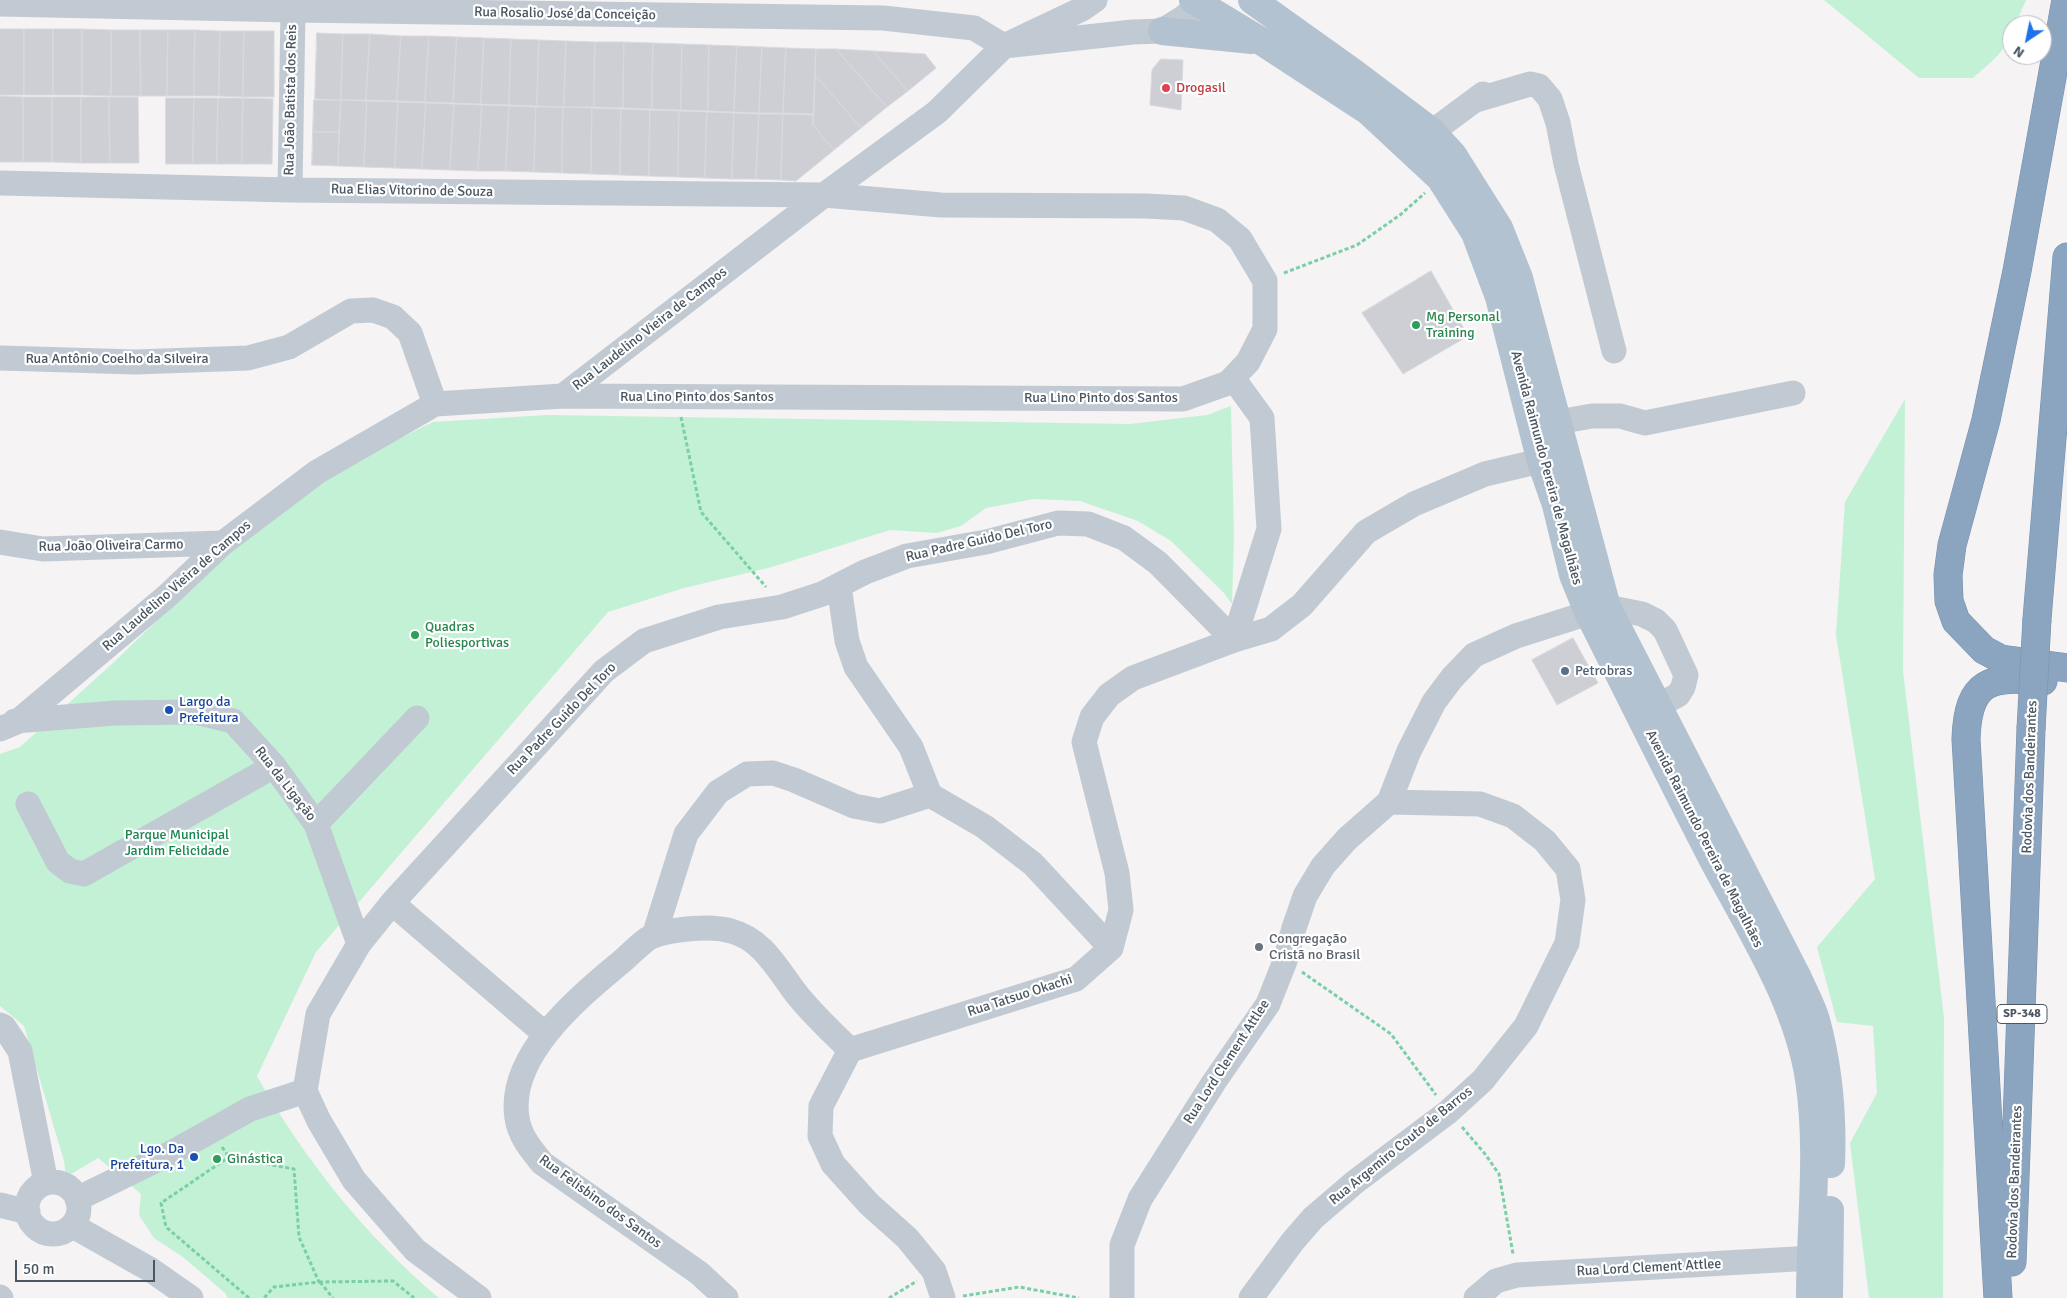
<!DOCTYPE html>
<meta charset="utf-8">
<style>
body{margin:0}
#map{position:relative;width:2067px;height:1298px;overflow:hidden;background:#f5f3f3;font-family:Signika,sans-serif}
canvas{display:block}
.north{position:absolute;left:2002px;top:15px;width:50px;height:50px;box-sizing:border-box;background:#fff;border:1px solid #b7bbc0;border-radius:50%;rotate:214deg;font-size:14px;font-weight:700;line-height:20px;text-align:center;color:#4a5661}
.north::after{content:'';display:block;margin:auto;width:18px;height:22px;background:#1a73e8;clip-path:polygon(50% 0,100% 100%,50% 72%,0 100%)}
.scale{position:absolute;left:15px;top:1260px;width:140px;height:22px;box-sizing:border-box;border:2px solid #4a5661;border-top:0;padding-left:6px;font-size:15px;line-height:18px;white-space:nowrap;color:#4a5661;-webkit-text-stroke:4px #fff;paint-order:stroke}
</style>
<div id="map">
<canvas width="2067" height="1298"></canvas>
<div class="north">N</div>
<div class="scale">50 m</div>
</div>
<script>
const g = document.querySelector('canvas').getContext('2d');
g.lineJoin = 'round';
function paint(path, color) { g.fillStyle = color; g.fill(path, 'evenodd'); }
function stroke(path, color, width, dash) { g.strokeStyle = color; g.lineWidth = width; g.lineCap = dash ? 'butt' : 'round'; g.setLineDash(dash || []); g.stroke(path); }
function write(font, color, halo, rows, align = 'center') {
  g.font = font + ' Signika,sans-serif'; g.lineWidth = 4.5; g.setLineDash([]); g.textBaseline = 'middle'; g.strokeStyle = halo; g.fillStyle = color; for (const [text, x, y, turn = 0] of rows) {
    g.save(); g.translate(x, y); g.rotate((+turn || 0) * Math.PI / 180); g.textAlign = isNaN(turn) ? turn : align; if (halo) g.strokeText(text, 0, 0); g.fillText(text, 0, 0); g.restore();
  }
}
const green = new Path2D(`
 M1824,0H2026L2015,25H2012C2012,48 1988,64 1973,78H1919Z
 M1905,399L1903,671L1944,1018L1943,1298H1869L1850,1143L1877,1093L1873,1026L1837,1022L1817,947L1875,879L1836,635L1845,502Z
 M1231,406L1234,537L1232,604L1224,593L1171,541L1138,521L1080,501L1034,499L986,508L961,526L936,533L890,530L772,567L684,588L608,612L316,952L257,1076C304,1159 365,1236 439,1298H228L225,1293L183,1257L154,1238L139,1215L141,1194L98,1158L66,1177L64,1161L24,1026L0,1006V754L20,747L113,663L254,527L363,456L433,422L546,415L1130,424L1207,415Z`);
const building = new Path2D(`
 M0,29H24V95H0Z
 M24,29H53V95H24Z
 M53,29H82V95H53Z
 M82,29L111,30V96L82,95Z
 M111,30H140L141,96H111Z
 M140,30H168L167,96H141Z
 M168,30H195L194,96H167Z
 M195,30L220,31L219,96H194Z
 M220,31H244L243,97L219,96Z
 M244,31H274V97H243Z
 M317,33L343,34L341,100L315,99Z
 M343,34H370L366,100H341Z
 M370,34L401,36L397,101L366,100Z
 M401,36H429L425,102L397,101Z
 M429,36L457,37L453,103L425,102Z
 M457,37L484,38L481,104L453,103Z
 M484,38L511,39L509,105L481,104Z
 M511,39L539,40L537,106L509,105Z
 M539,40L566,41L564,107L537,106Z
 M566,41L595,42L594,107H564Z
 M595,42H624L623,108L594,107Z
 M624,42L653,43L652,109L623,108Z
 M653,43L682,44L681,110L652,109Z
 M682,44L709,45L708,111L681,110Z
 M709,45L737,46L734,112L708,111Z
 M737,46L762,47L759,113L734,112Z
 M762,47L786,48L783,113H759Z
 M786,48L816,49L814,114L783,113Z
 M816,49H836L887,107L861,128L815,75Z
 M836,49L873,51L908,91L887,107Z
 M873,51L925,54L936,68L908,91Z
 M1161,59L1183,60L1181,110L1150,105L1152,70Z
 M815,75L861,128L834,150L813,125Z
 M0,96L23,97V162H0Z
 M23,97H52V162H23Z
 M52,97H81V163L52,162Z
 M81,97H109L110,163H81Z
 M109,97H138L139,163H110Z
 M166,98H194L193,164H166Z
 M194,98H218L217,164H193Z
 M218,98H243L242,164H217Z
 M243,98L273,99L272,164H242Z
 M314,100H341L339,132H313Z
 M341,100L367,101L364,167L338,166Z
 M367,101L398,102L395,168L364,167Z
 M398,102L426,103L422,169L395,168Z
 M426,103L454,104L450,170L422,169Z
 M454,104L482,105L478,171L450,170Z
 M482,105L509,106L506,171H478Z
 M509,106L536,107L534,172L506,171Z
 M536,107H563L562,173L534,172Z
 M563,107L592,108L591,174L562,173Z
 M592,108L621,109L620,175L591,174Z
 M621,109L650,110L649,176L620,175Z
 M650,110L679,111L678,177L649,176Z
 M679,111L707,112L705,178L678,177Z
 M707,112L734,113L732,179L705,178Z
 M734,113L759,114L756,179H732Z
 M759,114H783L781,180L756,179Z
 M783,114L813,115V125L834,150L796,181L781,180Z
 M313,132H339L338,166L312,165Z
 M1431,271L1468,336L1403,374L1362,313Z
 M1573,638L1598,683L1557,705L1532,660Z`);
const path = new Path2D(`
 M1284,273L1357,245L1400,215L1425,193
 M681,417L701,512L766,587
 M1302,972L1391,1034L1436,1095
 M1462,1127L1485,1154L1499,1174L1513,1254
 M222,1147L229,1157
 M319,1282L393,1281L414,1298
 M320,1282L333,1298
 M963,1296L1019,1287L1079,1298
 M249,1298L166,1227L161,1203L229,1157L294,1169L299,1237L319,1282L274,1287L264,1298
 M889,1298L917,1281`);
const minor = new Path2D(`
 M0,4L293,10L883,18L974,28L1004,46L1133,32L1162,31L1183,18L1203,0
 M1476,100L1530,84L1539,86L1550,99L1558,123L1566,164L1614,351
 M1417,143L1483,94
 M0,183L290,190L824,195L941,205L1146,206L1184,208L1217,220L1240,239L1265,281V329L1248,362L1228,383L1183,399L563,396
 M290,190L293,10
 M0,358L136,362L248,358L289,347L351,311L373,310L393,317L410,333L435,404
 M1233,378L1262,418L1269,529L1234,640
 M1558,422L1592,416H1620L1645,423L1793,393
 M0,542L43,549L223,543
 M839,586L847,641L856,667L911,747L930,795
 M15,721L115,713L196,712L233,721L274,766L316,824L359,944
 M0,729L17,722L167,596L223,543L317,472L435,404L563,396L824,195L937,112L1004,46L1082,9L1095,0
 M930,795L985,827L1033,864L1111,948
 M28,804L58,862L70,871L84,874L274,766
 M316,824L417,718
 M392,903L545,1034
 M654,936L686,834L718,792L747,774L773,773L794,780L854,806L880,811L930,795
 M0,1025L4,1027L20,1051L46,1183
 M27 1208a26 26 0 1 1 52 0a26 26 0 1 1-52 0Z
 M77,1199L175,1151L250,1109L305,1091
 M0,1205L28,1212
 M73,1226L151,1270L191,1298
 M0,1297L1,1298
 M479,1298L415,1250L354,1180L319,1121L305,1091L318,1014L359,944L392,903L604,671L644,641L719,617L782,607L822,594L865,572L907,556L986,542L1058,523L1088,524L1124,538L1158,563L1234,640
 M726,1298L699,1273L542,1163C531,1149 520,1137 517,1118C507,1056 578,998 620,963C629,956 645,938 655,935C675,929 711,925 731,931C762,939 777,968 795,992C811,1013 831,1031 850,1050
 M943,1298L934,1271L907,1238L869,1204L833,1164L820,1136L821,1106L850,1050L1076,979L1111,948L1121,910L1117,873L1084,742L1092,717L1109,695L1133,678L1234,640L1271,629L1302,605L1366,532L1414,504L1485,474L1561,456
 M1122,1298V1245L1140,1199L1214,1082L1268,1004L1285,961L1294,928L1305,896L1323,866L1347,839L1389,802L1409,751L1434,702L1452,678L1474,655L1516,636L1607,607L1642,614L1656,621L1665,630L1686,675L1683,687L1678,695L1640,715
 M1251,1298L1293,1241L1313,1218L1355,1182L1448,1112L1483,1080L1526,1026L1567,943L1573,900L1568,869L1545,841L1513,816L1480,804L1389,802
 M1476,1298L1496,1281L1517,1275L1830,1257`);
const major = new Path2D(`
 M1193,0L1261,41L1368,111L1440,178L1475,233L1499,297L1541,462L1556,505L1573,575L1588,612C1629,694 1670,777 1712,858C1749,928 1797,1001 1809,1079C1820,1152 1810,1225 1810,1298
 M1252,0L1354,73L1431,131L1453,155L1499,228L1519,278L1607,607L1798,978C1804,992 1812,1006 1816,1020C1829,1068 1833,1115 1831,1164
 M1162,31L1252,40
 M1829,1298L1830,1210`);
const highway = new Path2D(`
 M2066,0L2017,271L1986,420L1952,545L1948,575L1949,601L1956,621L1984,650L2001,659L2067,668
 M2037,619L2067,257
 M2012,1262L2031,729
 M1998,1298L1966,739C1968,679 1991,676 2043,681`);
const highwayBridge = new Path2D(`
 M2031,729L2037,619`);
const markers = [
 [1166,88,5,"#e0444e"],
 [1416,325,5,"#2e9e5b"],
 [415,635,5,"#2e9e5b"],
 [1565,671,5,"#5c6f8a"],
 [169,710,5,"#1a4fb4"],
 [1259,947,5,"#6b7280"],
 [194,1157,5,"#1a4fb4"],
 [217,1159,5,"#2e9e5b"]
];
const shields = [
 [2022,1014,50]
];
const shieldNames = [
 ["SP-348",2022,1014]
];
const streetNames = [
 ["Rua Rosalio José da Conceição",565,14,1],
 ["Rua João Batista dos Reis",291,100,-89],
 ["Rua Elias Vitorino de Souza",412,191,1],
 ["Rua Laudelino Vieira de Campos",650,329,-38],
 ["Rua Antônio Coelho da Silveira",117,359],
 ["Rua Lino Pinto dos Santos",697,397],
 ["Rua Lino Pinto dos Santos",1101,398],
 ["Avenida Raimundo Pereira de Magalhães",1546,468,75],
 ["Rua Padre Guido Del Toro",979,541,-13],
 ["Rua João Oliveira Carmo",111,546,-1],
 ["Rua Laudelino Vieira de Campos",177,586,-41],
 ["Rua Padre Guido Del Toro",562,719,-46],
 ["Rodovia dos Bandeirantes",2030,777,-88],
 ["Rua da Ligação",285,784,52],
 ["Avenida Raimundo Pereira de Magalhães",1704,839,63],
 ["Rua Tatsuo Okachi",1020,996,-18],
 ["Rua Lord Clement Attlee",1227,1062,-57],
 ["Rua Argemiro Couto de Barros",1401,1146,-39],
 ["Rodovia dos Bandeirantes",2015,1182,-88],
 ["Rua Felisbino dos Santos",600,1202,36],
 ["Rua Lord Clement Attlee",1649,1268,-3]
];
const healthNames = [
 ["Drogasil",1176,88]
];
const leisureNames = [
 ["Mg Personal",1426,317],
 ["Training",1426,333],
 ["Quadras",425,627],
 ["Poliesportivas",425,643],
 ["Ginástica",227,1159]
];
const serviceNames = [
 ["Petrobras",1575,671]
];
const transitNames = [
 ["Largo da",179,702],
 ["Prefeitura",179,718],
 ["Lgo. Da",184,1149,"right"],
 ["Prefeitura, 1",184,1165,"right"]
];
const parkNames = [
 ["Parque Municipal",177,835],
 ["Jardim Felicidade",177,851]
];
const worshipNames = [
 ["Congregação",1269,939],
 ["Cristã no Brasil",1269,955]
];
paint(green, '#c3f1d5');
paint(building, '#cdcfd5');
stroke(building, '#d7d9de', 1);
stroke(highway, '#7690ad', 29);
stroke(path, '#7ad0a6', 3, [4, 2.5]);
stroke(minor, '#c1cad2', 25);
stroke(major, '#b3c2d1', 28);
stroke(highway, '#8ba5c1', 28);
stroke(highwayBridge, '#7690ad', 29, []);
stroke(highwayBridge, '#8ba5c1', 28);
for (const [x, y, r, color] of markers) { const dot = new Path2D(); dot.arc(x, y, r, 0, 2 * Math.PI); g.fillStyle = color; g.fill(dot); stroke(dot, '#fff', 2); }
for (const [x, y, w] of shields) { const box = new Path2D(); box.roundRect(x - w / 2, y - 9.5, w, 19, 4); g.fillStyle = '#fff'; g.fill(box); stroke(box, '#4a5661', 1); }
write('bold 12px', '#4a5661', null, shieldNames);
write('14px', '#4a5661', '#fff', streetNames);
write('14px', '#be3a42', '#fff', healthNames, 'left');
write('14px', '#27864d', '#fff', leisureNames, 'left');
write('14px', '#4e5e75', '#fff', serviceNames, 'left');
write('14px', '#164399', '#fff', transitNames, 'left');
write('14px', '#17864f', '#fff', parkNames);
write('14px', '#5b616d', '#fff', worshipNames, 'left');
</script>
